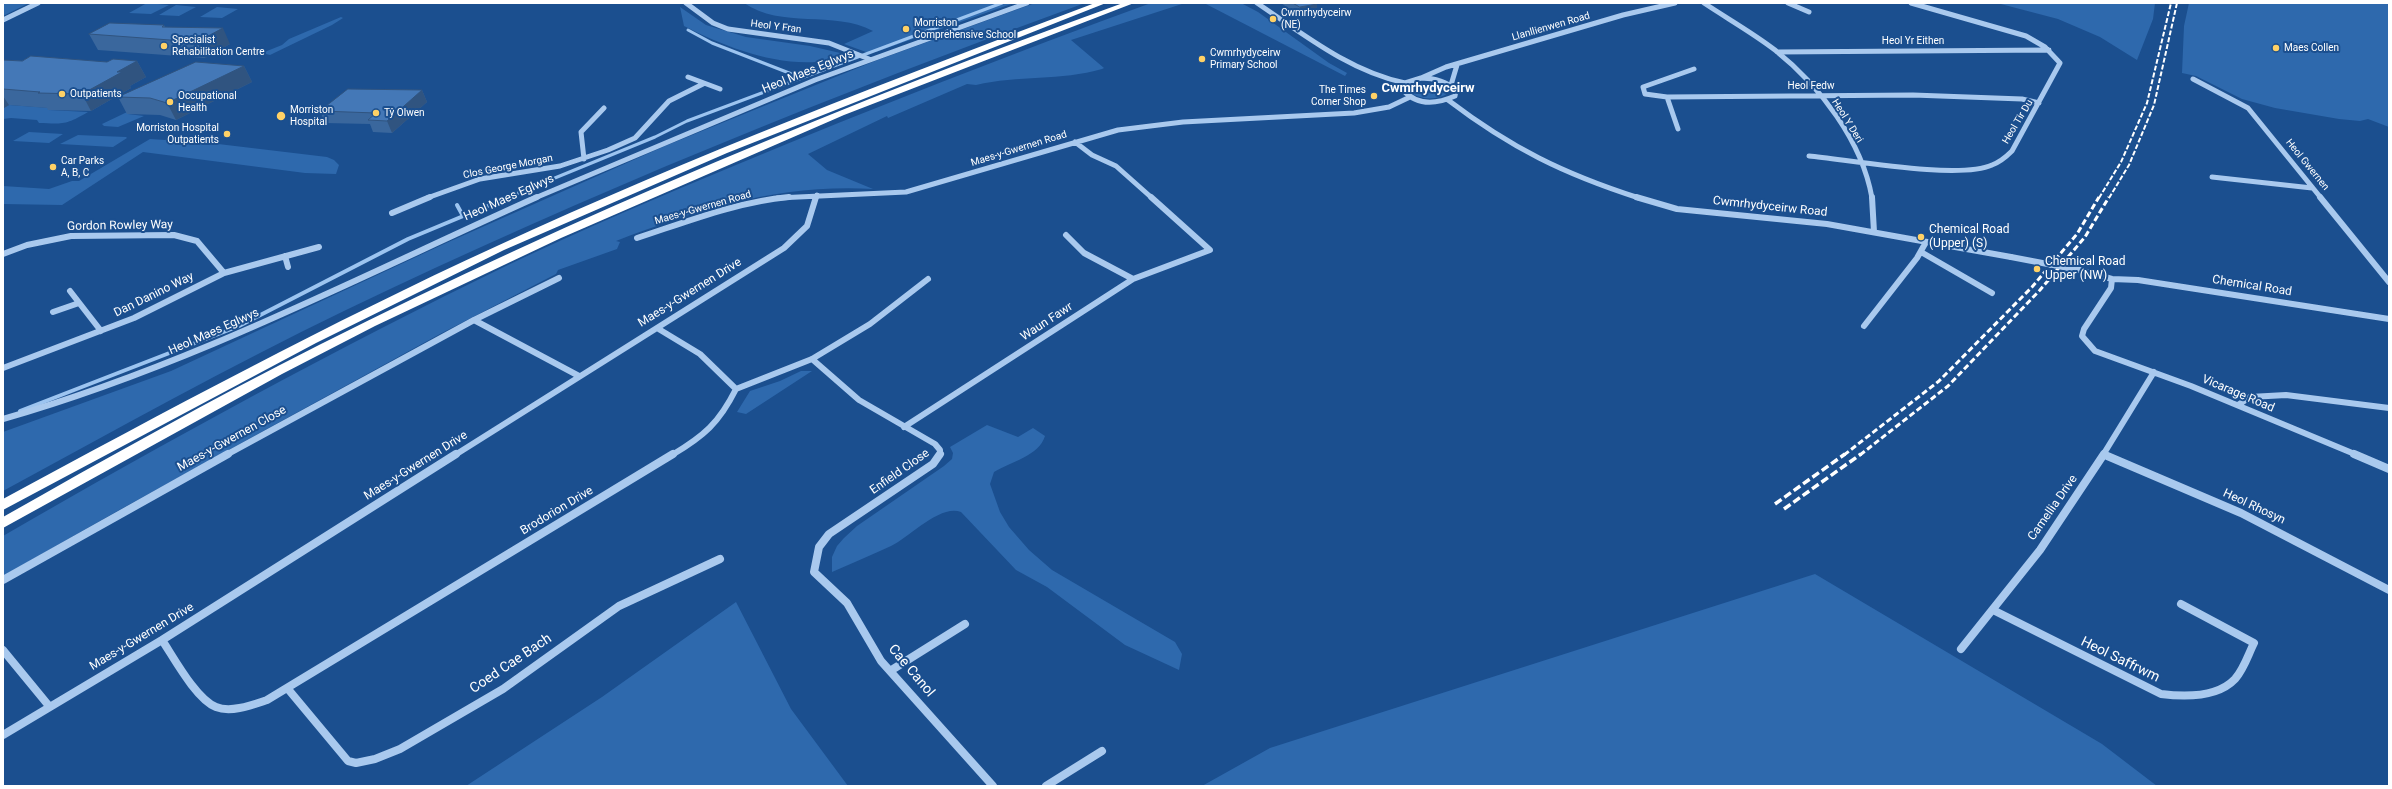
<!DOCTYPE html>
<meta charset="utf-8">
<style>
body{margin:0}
#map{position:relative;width:2392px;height:789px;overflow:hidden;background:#1b4f8f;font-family:Roboto,sans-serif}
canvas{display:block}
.frame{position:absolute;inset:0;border:4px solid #fff;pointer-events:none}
</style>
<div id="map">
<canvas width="2392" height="789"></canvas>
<div class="frame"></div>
</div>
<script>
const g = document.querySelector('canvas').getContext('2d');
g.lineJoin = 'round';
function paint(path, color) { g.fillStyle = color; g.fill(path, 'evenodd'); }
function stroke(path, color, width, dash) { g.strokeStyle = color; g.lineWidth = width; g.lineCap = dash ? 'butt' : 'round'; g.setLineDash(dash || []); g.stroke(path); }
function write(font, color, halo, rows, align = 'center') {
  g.font = font + ' Roboto,sans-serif'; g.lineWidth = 4; g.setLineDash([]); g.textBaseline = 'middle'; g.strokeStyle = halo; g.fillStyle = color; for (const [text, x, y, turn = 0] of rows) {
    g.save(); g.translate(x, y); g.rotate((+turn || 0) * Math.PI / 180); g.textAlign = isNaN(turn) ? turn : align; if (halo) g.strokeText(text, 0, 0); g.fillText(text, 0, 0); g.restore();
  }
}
const green = new Path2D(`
 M3,3H29L3,16Z
 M147,3L169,5L151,14L129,13Z
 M744,3H1014L876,52H866L844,44L873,31C834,10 781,29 744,3Z
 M1035,3H1085C835,94 587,194 346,310C230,366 117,429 3,491V432L171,371L444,244L665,146L875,61Z
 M1151,3H1185L1071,40L1104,68L1102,69C1061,81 1018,75 976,85L967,84L888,118L887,116L808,154L827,170L873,189C779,184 703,208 616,241L620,242L617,249L558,270L556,274L440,334L121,509L3,576V536C167,441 337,348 508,265C583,229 659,197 736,165C873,108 1011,54 1151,3Z
 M1204,3H1241L1258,12L1329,63L1347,73L1345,76Z
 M1997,3H2155L2153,19L2137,60L2100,37L2058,19Z
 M2189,3H2389V127L2368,119L2360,121L2339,119L2275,108L2242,99L2196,76L2182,73L2184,26Z
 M176,5L196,7L179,16L159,15Z
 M217,7L238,9L222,18L200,17Z
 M680,7L706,25L746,37L810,46L849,55C796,75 731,50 684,26Z
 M341,17L343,18L332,25L270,55L262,53L282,45L289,39Z
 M1432,83L1446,87L1448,93C1438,101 1418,100 1409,91V87L1417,83Z
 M167,93L128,114L144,116L118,127L104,126L102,124Z
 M9,105L50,108L49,110L88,112C66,125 63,124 39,123L37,120L11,118L3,119V108Z
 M29,132L63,134L49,143L13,141Z
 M78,135L126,137L127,138L113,147L60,144Z
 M168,138L327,157L334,160L339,165L336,174L305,173L143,152L62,205L3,204V186L49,189L72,181H79L150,139L165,140Z
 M801,371H812L746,414L737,412L750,391L780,381Z
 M987,425L1018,437L1033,428L1045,436C1039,456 1010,462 994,472L990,484L1000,512L1009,527L1029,550L1052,570L1175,642L1182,654L1179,670L1125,645L1047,587L1016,570L961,512C940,504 910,537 891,546C872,555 852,563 832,572V557L837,546L844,538L857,526L944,466L952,459L953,453L950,447Z
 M1815,574L2102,744L2157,786H1202L1270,748Z
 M736,602L791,709L848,786H466L602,697Z`);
const streamFar1 = new Path2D(`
 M688,30L712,43L802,78
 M506,198L655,137L687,121L1002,3`);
const stream = new Path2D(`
 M457,205L463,216
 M20,411L239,326L408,239L509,197`);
const minorFar2 = new Path2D(`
 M686,3L713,23L728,29L829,43L869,59
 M1257,3C1303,34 1349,71 1405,83
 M1704,3C1728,19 1753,33 1775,50C1820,86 1862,141 1872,198
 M1788,3L1809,12
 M3,20L38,3
 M1777,52L2049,50
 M1694,69L1643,87L1645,94L1667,97L1913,95L2022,99L2039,103
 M688,77L720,89
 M1421,78L1446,67L1623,15L1675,3
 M1421,78C1434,78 1446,81 1456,90L1455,96C1437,104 1417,106 1403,90L1405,83Z
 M2193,79L2248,108L2321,198
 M1451,85L1457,65
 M1667,97L1678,129
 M1448,100C1511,148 1564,174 1639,198
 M1075,142L1092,155L1116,166L1152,198
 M1809,156C1850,160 1959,180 1992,165C2000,162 2006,157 2012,151L2060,63L2045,47L2026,36L1911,3
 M584,159L581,132L604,108
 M2212,177L2312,188
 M427,198L480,179L560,166L608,150L635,138L669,101L703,84
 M535,198L815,80L1027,3
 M777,198L906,192L1118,130L1183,122L1354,113L1389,107L1410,97
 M816,198L817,195`);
const minorFar1 = new Path2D(`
 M1636,197L1677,209L1827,224L2011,257
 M1872,197L1874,232
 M2320,197L2389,282
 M392,213L430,197
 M637,238C686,222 736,202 789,197
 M1921,252L1992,293
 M3,254L27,245L71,236L174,235L197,241L224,273
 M285,256L288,267
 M2079,270L2112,279L2138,280L2389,319
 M1133,279L1210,250L1151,197
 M2112,279L2111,288L2084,329L2082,336L2095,351L2191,386L2357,455
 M70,291L101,331
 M53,312L79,303
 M474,320L579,376
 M1864,326L1917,258L1926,242
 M657,328L700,354L736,389C719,423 704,436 672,455
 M812,359L859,400L935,444L940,450V455
 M3,368L134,318L224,273L319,247
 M736,389L812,359L870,324L928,279
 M2238,405L2250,397L2286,395L2389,408
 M3,419C189,366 361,276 537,197
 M904,427L1133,279L1084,253L1066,235
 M226,455L474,320L559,278
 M455,455L784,248L807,226L816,197
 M2103,455L2154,372`);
const minor = new Path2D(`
 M940,454L933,464L829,534L819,547L814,572L847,603L881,661L993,786
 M2354,454L2389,469
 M2105,455L2241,513L2389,590
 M3,580L228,454
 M1995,611L2161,694C2185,697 2217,698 2235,679C2244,669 2248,655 2254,643L2181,604
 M162,640C174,658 196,699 216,707C231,713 252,705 267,700L673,454
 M1961,649L2040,550L2104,454
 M3,650L49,706
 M890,671L965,624
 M288,689L348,761L356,763L375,759L400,749L503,689L619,606L720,559
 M3,735L162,640L456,454
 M1046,786L1102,751`);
const highway = new Path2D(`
 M1095,3H1106L727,153L504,250L316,343L3,510V499C166,411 329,323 497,246C692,156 894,79 1095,3Z
 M1123,3H1134L844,115L561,238L375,326L282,374L3,528V517C107,458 212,399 319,345C579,214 849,102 1123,3Z`);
const railFar2 = new Path2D(`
 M2099,198L2121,162L2147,103L2171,3
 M2109,198L2129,165L2154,105L2177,3`);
const railFar1 = new Path2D(`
 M1844,455L1939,381L2032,287L2077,234L2099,197
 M1860,455L1948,386L2040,290L2085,237L2109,197`);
const rail = new Path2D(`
 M1775,504L1845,454
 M1784,509L1861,454`);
const minorBridge = new Path2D(`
 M2011,257L2079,270`);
const wall = new Path2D(`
 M1281,3H1316L1317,4V12L1300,16Z
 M164,25L165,27L230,44L205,58L98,50L89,34Z
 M3,60L22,61L107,62L137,61L146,77L130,86L131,88L91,111L48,110L47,108L9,105L4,108H3Z
 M244,66L252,82L176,120L160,115L127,114L118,97Z
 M422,90L427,102L392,133L373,132L370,124L325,123L320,111Z`);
const shadedWall = new Path2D(`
 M1317,4V12L1300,16V7Z
 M223,28L230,44L205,58L197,42Z
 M137,61L146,77L130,86L131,88L91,111L82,94L117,72Z
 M244,66L252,82L176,120L167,103Z
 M422,90L427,102L392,133L387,121Z
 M3,96L9,105L4,108L3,106Z`);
const building = new Path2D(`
 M1293,3H1316L1317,4L1300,7Z
 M110,23L164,25L162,27L223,28L197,42L89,34Z
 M31,56L107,62L113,59L137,61L117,72H122L82,94L38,93L40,92L3,89V60L22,61Z
 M196,62L244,66L167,103L150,98L118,97Z
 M348,89L422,90L387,121L368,120L376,113L320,111Z`);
const markers = [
 [1273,19,4,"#ffd166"],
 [906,29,4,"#ffd166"],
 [164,46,4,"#ffd166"],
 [2276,48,4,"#ffd166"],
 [1202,59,4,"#ffd166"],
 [62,94,4,"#ffd166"],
 [1374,96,4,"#ffd166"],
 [170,102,4,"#ffd166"],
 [376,113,4,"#ffd166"],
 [281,116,5,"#ffd166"],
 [227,134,4,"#ffd166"],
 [53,167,4,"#ffd166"],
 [1921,237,4,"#ffd166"],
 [2037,269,4,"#ffd166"]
];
const farPoinames = [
 ["Cwmrhydyceirw",1281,13],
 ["(NE)",1281,25],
 ["Morriston",914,23],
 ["Comprehensive School",914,35],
 ["Specialist",172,40],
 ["Rehabilitation Centre",172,52],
 ["Maes Collen",2284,48],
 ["Cwmrhydyceirw",1210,53],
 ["Primary School",1210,65],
 ["The Times",1366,90,"right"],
 ["Corner Shop",1366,102,"right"],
 ["Outpatients",70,94],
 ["Occupational",178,96],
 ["Health",178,108],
 ["Morriston",290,110],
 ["Hospital",290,122],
 ["Tŷ Olwen",384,113],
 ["Morriston Hospital",219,128,"right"],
 ["Outpatients",219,140,"right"],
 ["Car Parks",61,161],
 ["A, B, C",61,173]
];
const farStreetnames = [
 ["Heol Y Fran",776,27,7],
 ["Llanllienwen Road",1551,27,-16],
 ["Heol Yr Eithen",1913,41],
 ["Heol Fedw",1811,86],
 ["Heol Y Deri",1847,121,58],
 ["Heol Tir Du",2018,122,-59],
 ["Maes-y-Gwernen Road",1019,149,-17],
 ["Heol Gwernen",2307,165,51],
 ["Clos George Morgan",508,167,-11],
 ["Maes-y-Gwernen Road",703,208,-16]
];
const streetNames = [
 ["Heol Maes Eglwys",808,72,-22],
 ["Heol Maes Eglwys",509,198,-24],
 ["Cwmrhydyceirw Road",1770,207,6],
 ["Gordon Rowley Way",120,226,-1],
 ["Chemical Road",2252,286,9],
 ["Maes-y-Gwernen Drive",690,293,-32],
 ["Dan Danino Way",154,295,-26],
 ["Waun Fawr",1047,322,-33],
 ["Heol Maes Eglwys",214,332,-24],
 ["Vicarage Road",2238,394,23],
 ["Maes-y-Gwernen Close",232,439,-29],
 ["Maes-y-Gwernen Drive",416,466,-32],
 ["Enfield Close",900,472,-35],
 ["Heol Rhosyn",2254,507,25],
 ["Camellia Drive",2053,508,-55],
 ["Brodorion Drive",557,511,-31],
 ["Maes-y-Gwernen Drive",142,637,-31]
];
const poiNames = [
 ["Chemical Road",1929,230],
 ["(Upper) (S)",1929,244],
 ["Chemical Road",2045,262],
 ["Upper (NW)",2045,276]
];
const farDistrictnames = [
 ["Cwmrhydyceirw",1428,89]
];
const nearStreetnames = [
 ["Heol Saffrwm",2120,660,26],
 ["Coed Cae Bach",511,664,-34],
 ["Cae Canol",911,671,50]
];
paint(green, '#2e69ad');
stroke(streamFar1, '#9cc4f0', 3);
stroke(stream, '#9cc4f0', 4);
stroke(minorFar2, '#a9c9ee', 5);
stroke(minorFar1, '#a9c9ee', 6);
stroke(minor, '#a9c9ee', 8);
paint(highway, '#fff');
stroke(railFar2, '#fff', 2, [5, 2]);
stroke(railFar1, '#fff', 3, [6, 3]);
stroke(rail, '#fff', 3.5, [8, 3.5]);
stroke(minorBridge, '#a9c9ee', 6);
paint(wall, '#3a679d');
paint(shadedWall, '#305480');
paint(building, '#4478b7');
stroke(building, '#305480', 1);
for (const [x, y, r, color] of markers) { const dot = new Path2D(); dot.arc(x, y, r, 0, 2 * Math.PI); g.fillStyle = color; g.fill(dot); stroke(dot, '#1b4f8f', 1.5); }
write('10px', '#fff', '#1b4f8f', farPoinames, 'left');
write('10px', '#fff', '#1b4f8f', farStreetnames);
write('12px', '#fff', '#1b4f8f', streetNames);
write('12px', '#fff', '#1b4f8f', poiNames, 'left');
write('bold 13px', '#fff', '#1b4f8f', farDistrictnames);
write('14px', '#fff', '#1b4f8f', nearStreetnames);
</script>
